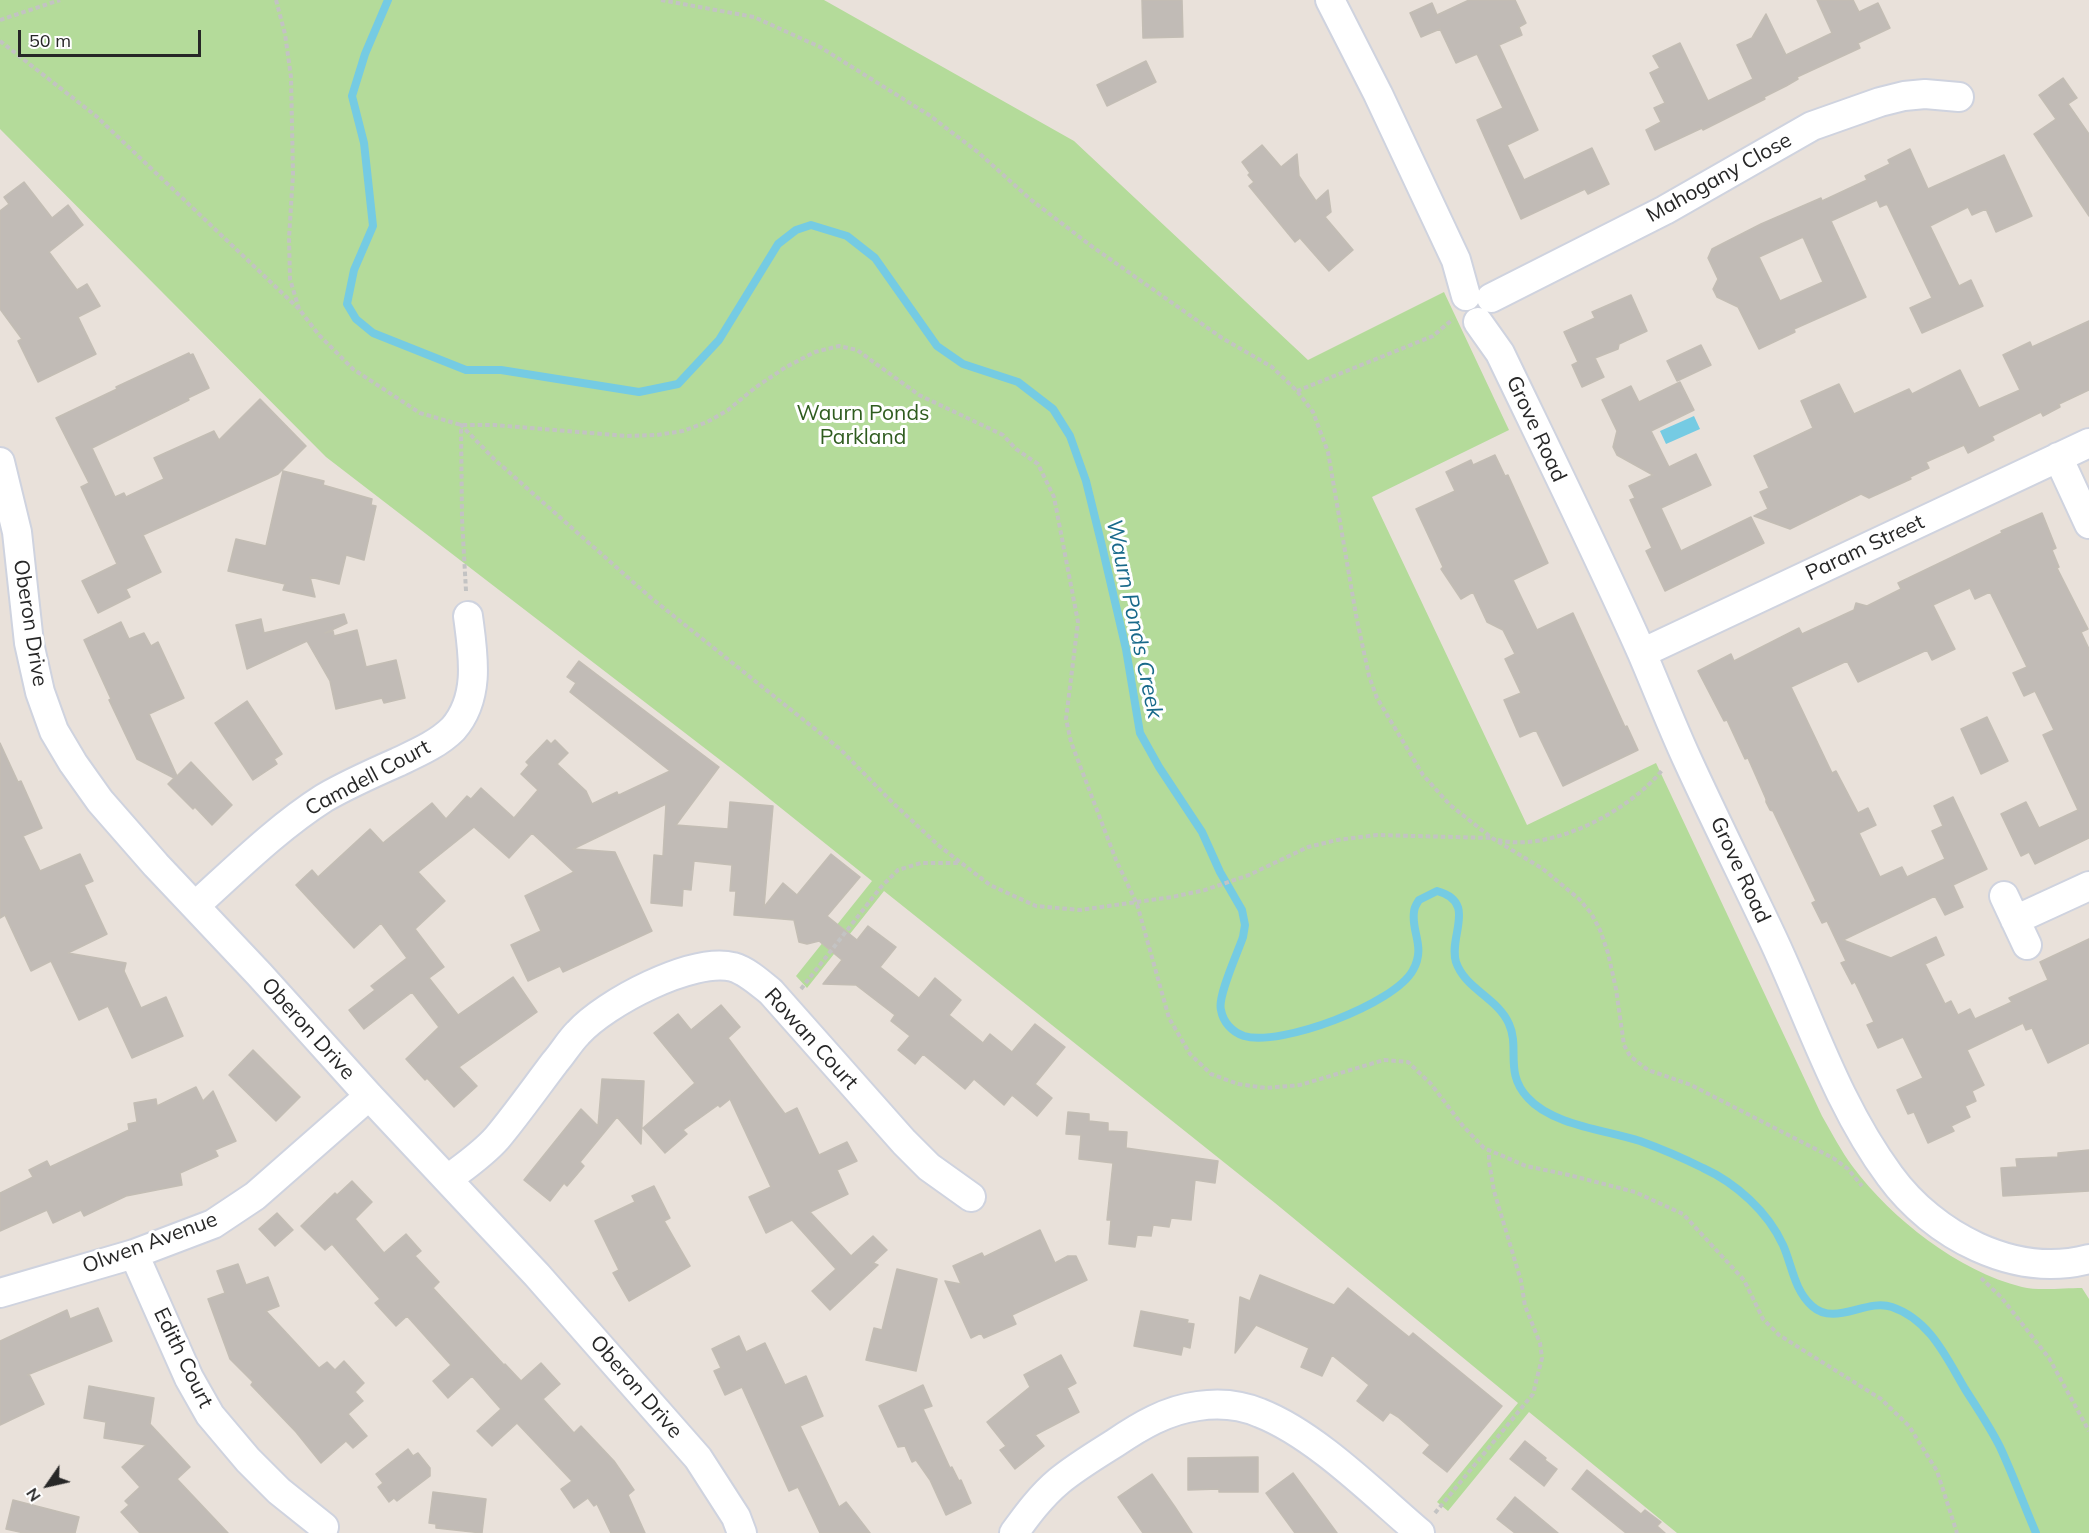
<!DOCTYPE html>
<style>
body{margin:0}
#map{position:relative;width:2089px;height:1533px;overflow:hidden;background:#e9e1da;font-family:Mulish,sans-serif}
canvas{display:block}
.north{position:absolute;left:18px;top:1455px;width:60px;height:60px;-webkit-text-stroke:4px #fff;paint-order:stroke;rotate:236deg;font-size:16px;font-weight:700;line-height:24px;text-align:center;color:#272727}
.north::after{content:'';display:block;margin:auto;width:21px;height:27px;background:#272727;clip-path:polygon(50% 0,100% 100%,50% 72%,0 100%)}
.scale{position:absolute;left:18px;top:30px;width:183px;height:27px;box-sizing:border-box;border:3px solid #272727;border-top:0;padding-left:8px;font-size:18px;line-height:21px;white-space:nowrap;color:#272727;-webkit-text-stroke:4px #fff;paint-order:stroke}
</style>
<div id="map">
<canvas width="2089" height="1533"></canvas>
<div class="north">N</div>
<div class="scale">50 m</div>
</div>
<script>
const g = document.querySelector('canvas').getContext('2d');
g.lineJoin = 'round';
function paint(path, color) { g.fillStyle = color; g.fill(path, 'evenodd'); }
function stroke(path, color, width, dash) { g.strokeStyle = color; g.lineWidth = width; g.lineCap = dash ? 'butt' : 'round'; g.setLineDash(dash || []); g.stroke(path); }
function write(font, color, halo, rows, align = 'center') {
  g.font = font + ' Mulish,sans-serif'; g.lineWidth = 6; g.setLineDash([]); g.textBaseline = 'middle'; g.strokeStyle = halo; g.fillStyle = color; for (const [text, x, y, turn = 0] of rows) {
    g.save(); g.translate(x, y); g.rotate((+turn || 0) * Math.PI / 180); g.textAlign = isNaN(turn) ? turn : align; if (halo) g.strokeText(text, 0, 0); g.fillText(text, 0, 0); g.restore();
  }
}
const green = new Path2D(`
 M0,0H824L1074,141L1308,360L1444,292L1509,430L1372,497L1527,825L1656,763L1822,1116C1832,1133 1841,1151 1853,1167C1892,1219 1958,1271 2022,1287C2038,1291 2064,1288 2082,1288L2089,1299V1533H1677L1529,1412L1448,1511L1437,1502L1518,1403L1275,1203L884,891L807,988L796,976L872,881L741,776L326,457L0,129Z`);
const water = new Path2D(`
 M1694,416L1700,429L1666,444L1660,431Z`);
const stream = new Path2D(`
 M388,0L365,54L352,96L364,143L373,226L354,270L347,304L356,319L373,333L466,370H501L639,392L678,384L719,340L778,244L796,230L811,225L847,236L875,258L937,346L963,364L1018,382L1053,409L1070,436L1086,481L1102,546L1126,649L1140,733L1159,767L1202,832L1220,872L1242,910L1245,925L1243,937C1238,952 1217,997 1221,1010C1223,1022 1232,1032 1244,1036C1280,1047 1395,1004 1413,970C1426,947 1411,932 1414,912C1414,908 1417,903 1419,900L1437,891C1478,902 1448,936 1456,962C1465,989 1498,998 1509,1024C1520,1048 1504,1073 1528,1098C1552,1125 1606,1130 1640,1141C1662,1149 1683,1158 1703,1168C1736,1183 1768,1212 1783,1245C1792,1265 1794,1290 1812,1306C1835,1327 1866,1298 1892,1307C1930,1320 1946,1357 1965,1389C1977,1408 1990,1427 2000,1447C2013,1475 2024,1505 2036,1533`);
const building = new Path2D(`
 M1142,0H1182L1183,37L1143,38Z
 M1469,0H1515L1526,23L1519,27L1522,35L1499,45L1538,130L1507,145L1524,180L1592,148L1609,184L1588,194L1585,189L1521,219L1477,120L1503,108L1477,54L1456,63L1440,29L1421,37L1410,13L1432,3L1437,15Z
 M1817,0H1853L1859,12L1878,3L1890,28L1858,43L1860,48L1797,77L1798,79L1786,86L1764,97L1765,99L1703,130L1702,128L1655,150L1646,130L1661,122L1654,108L1665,103L1650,73L1660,68L1653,56L1680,43L1708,101L1753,79L1737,45L1752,38L1766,14L1786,55L1832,33Z
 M1146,61L1156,82L1107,106L1097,85Z
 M2063,78L2077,98L2068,104L2089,134V216L2034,134L2056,119L2039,95Z
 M1262,145L1281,167L1297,154L1299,176L1316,201L1328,190L1331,212L1325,217L1353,250L1329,271L1300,238L1295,242L1249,186L1254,182L1248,175L1250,173L1242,162Z
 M1910,149L1928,189L2004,155L2032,216L1996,232L1986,209L1972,215L1968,207L1930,226L1959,286L1971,280L1983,306L1922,333L1910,308L1932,298L1887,204L1880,207L1877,200L1831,221L1866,297L1794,329L1795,332L1759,349L1738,307L1717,297L1713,289L1718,279L1708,258L1712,249L1761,224L1821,198L1822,201L1867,180L1865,176L1890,164L1888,160ZM1803,237L1823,282L1780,301L1759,257Z
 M24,182L52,218L68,205L83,225L49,252L77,290L87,284L100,306L78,317L96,354L38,382L18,341L22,339L0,309V211L9,204L4,197Z
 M1631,295L1647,331L1619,344L1618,349L1595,358L1604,377L1582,387L1572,365L1578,362L1564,332L1595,318L1592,312Z
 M2089,321V390L2059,404L2060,407L2043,416L2041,412L1992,436L1994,440L1968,453L1964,445L1926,462L1929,468L1910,477L1911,479L1869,498L1861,494L1790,529L1754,516L1768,509L1760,492L1769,488L1754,456L1813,428L1801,401L1839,384L1854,414L1909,389L1912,394L1960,370L1979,408L2020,390L2003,355L2030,342L2032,347Z
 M1701,345L1711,365L1677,381L1667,361Z
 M189,353L190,355L193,354L209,388L188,398L189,400L92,448L115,497L124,493L126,497L164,479L154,458L214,431L219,440L260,399L306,446L278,474L143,535L161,572L126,589L130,597L98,613L82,581L117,564L81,487L89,483L56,418L117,389L116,387Z
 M1680,382L1694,410L1651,431L1669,467L1696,454L1711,485L1661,508L1681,551L1751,517L1764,543L1665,591L1646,551L1652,548L1630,500L1635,498L1629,486L1653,475L1617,455L1613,447L1617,431L1602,400L1631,386L1639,402Z
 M1495,455L1505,476L1508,475L1548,563L1513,580L1537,630L1573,613L1625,727L1627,726L1638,750L1563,786L1536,730L1520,737L1504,700L1521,693L1505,659L1515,654L1503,630L1487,622L1473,592L1461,599L1441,569L1443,567L1416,509L1455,491L1446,472L1471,460L1473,465Z
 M283,471L324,481L323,485L372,499L371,505L376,506L364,560L346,555L339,584L310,577L315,597L283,590L285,584L228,571L236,539L266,546Z
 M2042,513L2056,548L2052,550L2059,567L2057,568L2088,629L2081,632L2089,649V838L2035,864L2029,852L2021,856L2001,814L2026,802L2039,828L2078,810L2043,735L2054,730L2035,691L2024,696L2013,673L2027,667L1990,592L1975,599L1970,588L1933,605L1955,649L1932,660L1927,650L1858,682L1847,661L1791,687L1832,773L1836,771L1858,813L1868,808L1876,825L1859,833L1880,877L1902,867L1907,877L1945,859L1932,831L1943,826L1934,806L1953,797L1987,869L1953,885L1963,907L1945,915L1935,896L1843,940L1891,958L1936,937L1944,955L1925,964L1945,1004L1951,1001L1958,1015L1970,1009L1975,1019L2012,1002L2009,998L2048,980L2040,962L2089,939V1043L2048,1063L2032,1028L2026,1030L2023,1023L1967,1050L1984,1085L1972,1091L1976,1101L1965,1106L1970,1117L1951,1126L1954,1131L1928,1143L1914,1112L1908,1114L1897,1090L1923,1078L1903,1037L1878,1048L1867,1025L1874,1022L1855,982L1852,984L1841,963L1846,961L1827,921L1822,923L1812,903L1816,901L1773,811L1770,810L1766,802V799L1748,758L1745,759L1727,720L1724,721L1698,671L1731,654L1734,661L1799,628L1802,634L1854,610L1856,603L1867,606L1901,589L1898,583L2002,533L2001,531Z
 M344,614L347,623L325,633L333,631L334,636L357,630L366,667L396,660L405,698L384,703L382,698L336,709L330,681L307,641L247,669L236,625L261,619L264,633Z
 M121,622L129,639L144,633L151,646L158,642L184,698L149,714L177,776L191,762L232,805L212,825L195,807L193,809L168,784L174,778L137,759L109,700L111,699L84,640Z
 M579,661L719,767L676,825L728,829L730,802L773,806L764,907L783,883L797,895L831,854L860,877L827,916L857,940L868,926L896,947L880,967L919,998L935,978L961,1000L949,1015L983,1043L990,1034L1012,1052L1035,1024L1065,1047L1035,1084L1052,1098L1037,1116L1012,1095L1004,1105L974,1079L965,1089L923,1054L915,1064L898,1050L910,1036L891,1021L895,1015L856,985L823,984L842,960L819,941L807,944L799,942L794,920L734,915L736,891H730L732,865L694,861L691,890L683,889L682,906L651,903L654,855L663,856L666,804L573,849L615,852L652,931L563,972L560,966L528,981L511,945L541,931L525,896L574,872L532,833L509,858L474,827L418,872L445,901L415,929L444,967L429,978L458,1015L513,977L537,1012L459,1067L477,1086L454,1107L427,1078L425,1080L406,1059L439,1027L412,992L364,1029L349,1010L375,990L371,986L407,958L381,923L354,948L296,885L312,870L318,877L370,829L383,843L432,803L446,819L467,796L471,799L481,788L514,818L538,790L521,774L529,765L526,762L547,740L551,744L555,740L568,753L557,764L586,791L592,804L617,792L618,795L621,794L670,771L570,692L576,683L567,677Z
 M247,701L282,754L274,759L277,764L253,780L215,723Z
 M1987,717L2008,761L1981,774L1961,729Z
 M0,743L18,782L21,781L42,828L23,836L40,871L80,854L93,881L84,885L107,934L68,953L126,963L124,971L141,1008L166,997L183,1036L132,1058L108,1006L79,1020L51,961L31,971L5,915L0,918Z
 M721,1005L740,1027L728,1038L785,1114L797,1108L819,1155L847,1142L857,1161L837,1170L848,1194L810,1212L851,1256L873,1236L887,1250L873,1263L878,1265L830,1310L812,1291L836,1269L792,1220L766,1233L749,1197L771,1187L730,1099L720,1107L718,1105L683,1130L687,1134L665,1153L643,1128L695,1083L654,1033L678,1014L691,1030Z
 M253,1050L300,1097L276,1121L229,1075Z
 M602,1079L644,1081L641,1144L617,1117L580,1162L584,1166L567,1186L564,1183L550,1201L524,1180L581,1109L598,1126Z
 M196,1087L203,1101L213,1091L236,1141L215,1150L218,1156L180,1173L182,1185L126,1196L84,1216L81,1210L53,1223L47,1210L0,1231V1193L33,1177L29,1170L47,1161L50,1167L129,1130L128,1124L137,1122L134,1103L156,1099L157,1106Z
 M1068,1112L1089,1114V1121L1108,1123V1131L1127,1132L1126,1148L1218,1161L1215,1183L1195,1180L1191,1220L1171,1218L1169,1227L1153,1225L1151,1236L1137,1235L1135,1247L1109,1244L1111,1220H1107L1113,1163L1079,1159L1081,1135L1066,1134Z
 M2089,1150V1191L2003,1196L2001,1168L2017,1167L2016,1159L2058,1157V1153Z
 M352,1181L372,1202L355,1219L384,1253L406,1234L421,1251L415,1256L439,1282L433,1288L504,1365L505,1364L521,1381L541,1363L560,1384L543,1399L574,1433L581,1426L614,1461L634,1490L628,1495L645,1533H611L597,1504L594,1506L588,1498L574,1508L561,1489L572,1481L517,1423L492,1446L477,1431L501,1409L472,1376L448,1398L433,1381L451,1365L407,1316L396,1326L375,1303L380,1299L332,1244L325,1250L301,1226L335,1193L337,1195Z
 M654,1186L670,1218L664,1221L690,1266L629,1301L613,1273L619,1270L595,1221L635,1202L632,1196Z
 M277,1213L293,1230L275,1246L259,1229Z
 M1040,1230L1055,1263L1068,1256H1076L1087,1280L1012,1315L1016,1324L984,1338L981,1333L971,1338L945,1281L961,1284L953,1266L982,1253L984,1257Z
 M238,1264L246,1285L268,1277L279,1306L266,1311L319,1368L327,1362L335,1370L344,1361L364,1383L355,1392L363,1401L348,1414L367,1436L353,1448L346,1441L321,1463L296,1432L251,1385L253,1382L230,1359L208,1299L225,1293L217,1271Z
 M897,1269L937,1279L916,1371L866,1360L874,1328L882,1330Z
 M1260,1275L1334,1305L1348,1288L1409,1337L1413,1333L1502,1406L1447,1472L1423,1453L1430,1445L1398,1417L1390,1412L1383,1421L1357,1401L1369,1385L1332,1355L1322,1376L1301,1367L1309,1348L1256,1325L1235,1353L1240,1297L1250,1301Z
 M98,1308L112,1341L27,1375L30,1376L44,1404L0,1425V1341L67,1310L70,1319Z
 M1141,1311L1188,1320L1187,1323L1194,1324L1190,1348L1183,1346L1181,1355L1134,1346Z
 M739,1336L746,1352L765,1343L785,1385L806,1376L823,1416L800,1426L839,1507L846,1502L870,1533H820L798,1487L789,1491L742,1387L725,1395L714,1371L721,1368L712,1349Z
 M1061,1355L1076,1383L1067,1388L1079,1412L1035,1435L1044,1446L1015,1469L1000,1450L1006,1446L987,1422L1030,1387L1024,1375Z
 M923,1385L932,1406L923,1409L950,1468L952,1467L959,1481L961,1480L971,1503L946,1515L930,1480L916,1460L912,1462L905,1446L898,1447L879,1406Z
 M89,1386L154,1398L150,1424L190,1467L177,1479L228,1533H140L121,1512L129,1505L125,1501L140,1487L122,1467L146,1445L104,1438L106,1422L84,1418Z
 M1525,1441L1546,1458L1545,1460L1557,1469L1544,1486L1510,1459Z
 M408,1449L413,1456L418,1453L430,1468V1476L397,1501L394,1498L389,1502L378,1487L383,1483L376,1474Z
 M1258,1457V1492H1219V1489L1188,1490V1458Z
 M1587,1470L1641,1514L1645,1510L1661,1522L1657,1526L1665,1533H1626L1605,1516L1572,1489Z
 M1293,1473L1337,1533H1295L1266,1493Z
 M1152,1474L1175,1507L1192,1533H1143L1118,1497Z
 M433,1492L486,1499L482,1533L436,1528V1524L429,1523Z
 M1515,1497L1558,1533H1515L1497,1519Z
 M13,1500L79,1517L75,1533H24L6,1529Z`);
const path = new Path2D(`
 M276,0L285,34L291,77L293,174L289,238L290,279L299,309L319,335L353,369L420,413L461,425H494L627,436L657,435L683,431L707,422L728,410L756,387L786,367L815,352L839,346L857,350L919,395L1003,435L1016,449L1038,464L1054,497L1078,622L1066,719L1071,742L1116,860L1137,904L1169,1018L1190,1054L1211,1074L1238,1084L1266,1088L1300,1085L1384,1060L1408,1062L1431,1084L1463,1126L1484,1148L1526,1166L1569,1175L1635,1192L1683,1214L1744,1280L1763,1319L1779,1335L1881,1399L1909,1426L1937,1471L1957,1533
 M661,0L754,17L820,47L929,115L979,153L1030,199L1090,245L1222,338L1272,367L1297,391L1313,412L1328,452L1356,615L1369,676L1377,698L1423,775L1450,805L1492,838L1543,869L1579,899L1591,913L1600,930L1608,953L1616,989L1624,1045L1630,1056L1648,1070L1691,1085L1833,1158L1848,1169L1862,1186
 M0,20L60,0
 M0,41L96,116L299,309
 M1297,391L1433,336L1453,319
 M466,591L462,519L461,425L494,459L650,597L840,749L892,802L938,845L990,885L1036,906L1080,910L1172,897L1205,890L1249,875L1308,847L1337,840L1377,835L1491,838
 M1498,840C1551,853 1631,810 1663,769
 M801,989L881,887L898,870L921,863H960
 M1981,1278L2001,1297L2049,1358L2089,1431
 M1435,1513L1533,1394L1542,1358L1540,1343L1525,1306L1521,1281L1494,1191L1489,1162V1150`);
const minor = new Path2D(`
 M1330,0L1378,94L1456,260L1466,296
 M1491,298L1665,210L1812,126L1880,102L1904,96L1925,94L1959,97
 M1478,322L1500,353C1548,453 1597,552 1642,653C1657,688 1671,724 1687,759C1714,818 1743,876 1771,935C1809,1015 1836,1103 1890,1176C1933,1235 2014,1279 2089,1259
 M2058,457L2089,524
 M0,462L17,532L29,643L40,692L54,731L73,763L100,801L156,865L259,974L369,1096L537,1275L698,1458L736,1517L742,1533
 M1642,653L2089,443
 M2004,896L2027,945
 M195,906C236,869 277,828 324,798C348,784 373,773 398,762C417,753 438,744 453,729C481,697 473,654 468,616
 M2015,920L2089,886
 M448,1179C465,1166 483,1154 497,1138C517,1114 536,1087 555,1062C563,1053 569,1042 578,1033C605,1003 692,957 733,967C747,971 760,983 771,992L904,1142L929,1167L971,1197
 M134,1254L189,1378L210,1415L248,1460L279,1491L324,1527
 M0,1293L134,1254L213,1224L255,1196L369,1096
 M1014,1533C1027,1515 1041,1496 1059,1481C1076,1467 1096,1455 1115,1443C1140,1426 1167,1410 1198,1406C1218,1403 1241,1405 1260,1413C1316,1435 1374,1494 1420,1533`);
const streetNames = [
 ["Mahogany Close",1719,178,-29],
 ["Grove Road",1536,429,65],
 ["Param Street",1865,548,-25],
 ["Oberon Drive",30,623,81],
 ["Camdell Court",368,778,-28],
 ["Grove Road",1740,870,65],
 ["Oberon Drive",308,1029,48],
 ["Rowan Court",811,1039,48],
 ["Olwen Avenue",150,1243,-20],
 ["Edith Court",183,1358,64],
 ["Oberon Drive",636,1387,49]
];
const parkNames = [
 ["Waurn Ponds",863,414],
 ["Parkland",863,438]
];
const waterNames = [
 ["Waurn Ponds Creek",1134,619,78]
];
paint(green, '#b4db9a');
paint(water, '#75cbe3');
stroke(stream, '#75cbe3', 8);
paint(building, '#c1bbb6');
stroke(building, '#c3bdb4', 1.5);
stroke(minor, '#cfd3df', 32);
stroke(path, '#c3c3c3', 4, [4.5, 3]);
stroke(minor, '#fff', 28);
write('21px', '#272727', '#fff', streetNames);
write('21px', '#2f5c1f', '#fff', parkNames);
write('italic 22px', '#18698a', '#fff', waterNames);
</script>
